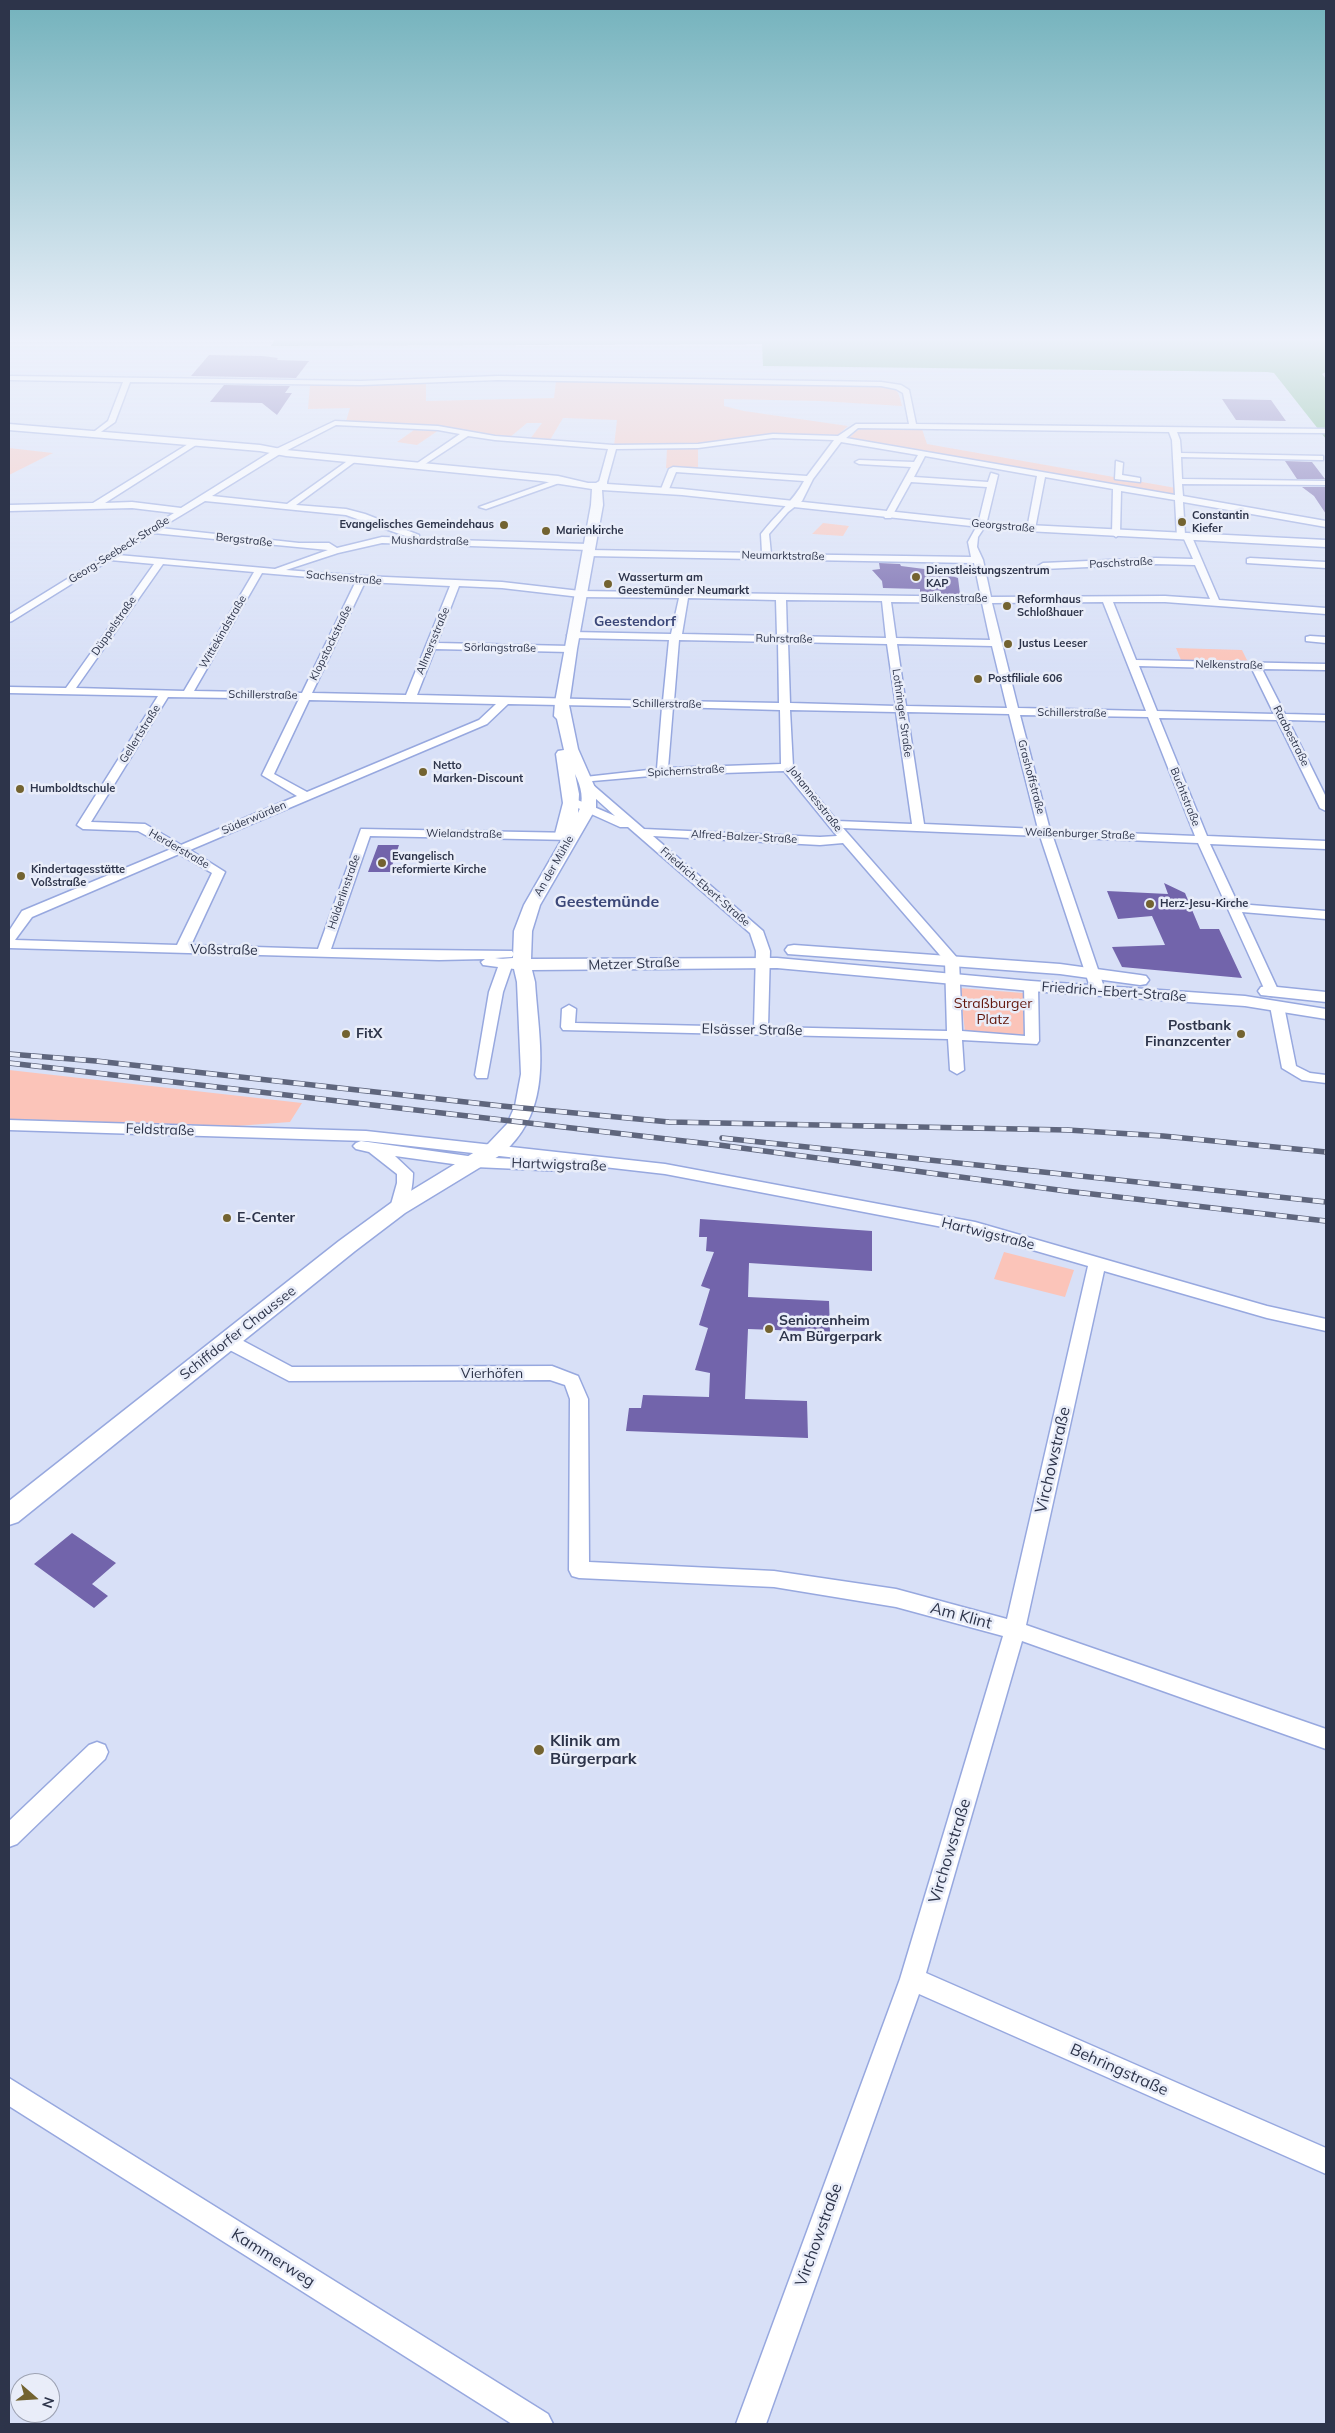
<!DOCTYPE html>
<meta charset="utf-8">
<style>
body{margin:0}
#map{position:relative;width:1335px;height:2433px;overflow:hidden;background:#d8e0f7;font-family:Mulish,sans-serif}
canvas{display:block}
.frame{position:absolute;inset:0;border:10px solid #2d344a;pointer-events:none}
.north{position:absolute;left:10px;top:2373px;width:50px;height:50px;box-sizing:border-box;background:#e9edf9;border:1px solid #9ea3b3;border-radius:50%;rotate:109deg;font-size:14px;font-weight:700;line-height:20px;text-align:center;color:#2d344a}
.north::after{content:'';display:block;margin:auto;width:18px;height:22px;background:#736330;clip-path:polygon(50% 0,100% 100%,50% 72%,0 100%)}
</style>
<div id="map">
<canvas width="1335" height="2433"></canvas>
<div class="frame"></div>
<div class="north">N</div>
</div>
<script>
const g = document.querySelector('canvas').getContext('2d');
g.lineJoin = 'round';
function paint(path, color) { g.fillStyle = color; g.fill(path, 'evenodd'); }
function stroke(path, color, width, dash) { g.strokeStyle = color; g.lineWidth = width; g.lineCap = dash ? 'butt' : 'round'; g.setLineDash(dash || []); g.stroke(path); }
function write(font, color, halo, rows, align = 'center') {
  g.font = font + ' Mulish,sans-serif'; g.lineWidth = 5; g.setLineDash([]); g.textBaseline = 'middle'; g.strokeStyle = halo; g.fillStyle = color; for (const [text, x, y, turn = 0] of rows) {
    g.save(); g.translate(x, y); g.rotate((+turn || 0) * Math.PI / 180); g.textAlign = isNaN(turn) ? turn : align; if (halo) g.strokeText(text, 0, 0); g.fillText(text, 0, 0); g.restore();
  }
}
const green = new Path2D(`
 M556,381L876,385C895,388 898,386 902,406L820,401L724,399V406L744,411L848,426L838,435L780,434L743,437L696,444L614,446L617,420L563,418L550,440L530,439L542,423H527L509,438L408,425L346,421L350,408L308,409L310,384L426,383V401L554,398Z
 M430,429L439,430L417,445L397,442L414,430L426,431Z
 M862,429H922L927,444L1176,488L1177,497L849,438L856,431Z
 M698,447V469L666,468L667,449Z
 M9,448L53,453L9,475Z
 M823,523L849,526L843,536L812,534Z
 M1176,648L1242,650L1248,662L1181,660Z
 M960,988L1023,993L1024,1037L965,1032Z
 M9,1070L302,1103L290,1122L236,1126L9,1119Z
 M1004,1252L1074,1270L1065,1297L994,1279Z`);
const water = new Path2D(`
 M276,338H1326V372L1322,374L1326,379V439L1274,373L1267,372L763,366L762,344L271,346Z`);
const building = new Path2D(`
 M209,355L263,356L278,358L277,360L309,361L296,378L191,376Z
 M224,385L290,386L285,393H292L277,415L262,403L210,402Z
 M1222,399L1271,400L1286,421L1236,420Z
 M1285,461L1312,462L1325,479H1297Z
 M1302,487H1326V514L1314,496Z
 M879,563L900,564L901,566L932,570L952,576L958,578L960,594H920V589L883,588L882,581L872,570L880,569Z
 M378,845H399L390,872H368Z
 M1164,883L1185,893L1200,929H1219L1242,978L1122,967L1112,947L1165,945L1152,916L1118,919L1107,891L1168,894Z
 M700,1219L872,1231V1271L749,1263L748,1297L829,1301L830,1332L748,1329L745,1399L807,1401L808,1438L626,1431L629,1408H641L643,1395L709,1397L710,1373L695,1370L708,1328L699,1325L710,1289L701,1286L714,1252L706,1251L707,1237H699Z
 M72,1533L116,1563L92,1584L108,1596L94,1608L34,1564Z`);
const minor = new Path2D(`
 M9,376L361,381L498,376L881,382L901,385L909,390L916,424L1326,429V433L1177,432L1180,440L1181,453L1323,456V460H1320L1181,457L1182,479L1326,481V485L1182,484L1183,496L1326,521V527L1183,502L1185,535L1192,537L1219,600L1326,608V614L1165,602H1113L1136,660L1326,664V670L1262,669L1285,714L1326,715V721L1288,720L1326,797V811L1320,808L1277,720L1159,718L1207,836L1326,841V849L1210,844L1238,904L1326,911V919L1242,912L1279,992L1272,996L1267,995L1198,843L1053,837L1105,990L1098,994L1091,990L1040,836L843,828L959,960L962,1031L1025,1036L1024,986L1031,982L1038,986L1039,1041L1037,1044L962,1040L964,1070L957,1074L950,1070L948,1039L563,1030L561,1027L562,1009L569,1005L576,1009L575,1023L754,1027L756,951L750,933L628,827H620L569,804L567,802L569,800L573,798L615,816L585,789V785H593L644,829L820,837L837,836L784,771L662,775L581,782V778L585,777L657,769L662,707L508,704L487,724L190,850L225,872L191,945L318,949L361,829L576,833L578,836L572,840L370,836L331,949L512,951L514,954L512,957L495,958L511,960L513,963L503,992L487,1078H477L475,1075L489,992L498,967L483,965L481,962L485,959L439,960L9,948V931L22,911L171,849L138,831L83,829L77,825L158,696L9,693V687L66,688L154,564L110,560L12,621L9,622V615L174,513L132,508L9,511V505L93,503L193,441H196V445L105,503L132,502L181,508L274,450L335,421L438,426L495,436L613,445L698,444L773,434L838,436L856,424H909L903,393L896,389L881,386L498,380L361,385L130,382L115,422L95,436L91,434L108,421L123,382L9,380ZM336,425L438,430L460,434L416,464L415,466L419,468L468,436L495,440L608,449L599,482L603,484L607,482L616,449L698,448L773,438L834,440L807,476L673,467L669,469L661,489L665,492L669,489L676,472L804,481C793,502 775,515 761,534L762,553L588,550L583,553L588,556L974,563L981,597L580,591L502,582L362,576L286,570L338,553L382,543L589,550L593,547L589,544L419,539V535L365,514L346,509L296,505L356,461V457H353L287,504L212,496L280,454ZM858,428L1169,432L1172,440L1175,495L846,438ZM841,442L918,455L914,462L859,460L855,462L859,464L911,467L884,516L885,518H891L911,482L987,487L978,524L968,542L971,557L771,554L769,534L788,512L802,501L813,479ZM925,456L1037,476L1027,529L1031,532L1035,529L1045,477L1113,489L1112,534L1116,537L1120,534L1121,491L1175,500L1177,537L1184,539L1193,559L1156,558L1043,563L1038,566L1043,569L1156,564L1195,565L1210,599L1165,596L991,597L983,560L977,547L978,537L986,525L998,475L991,473L988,482L914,477ZM205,501L346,515L411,538L382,537L337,548L329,543H299L160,528ZM153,533L328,550L275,569L118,555ZM163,564L254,572L184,691L76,688ZM262,573L356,581L302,693L194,691ZM365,582L450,586L406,695L312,693ZM459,586L502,588L580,597L679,598L671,634L572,632L567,635L572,638L669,640L663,701L417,695L435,649L570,652L575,649L570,646L437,643ZM688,598L776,600L777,636L682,634ZM786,600L882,601L886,638L787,636ZM891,602L982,603L990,640L896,638ZM1103,602L1146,711L1018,708L992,603ZM679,640L778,642L779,703L674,701ZM788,642L887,644L896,706L790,703ZM897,644L992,646L1007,708L906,706ZM1139,666L1252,669L1274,714L1157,711ZM168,697L299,699L262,775L297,796L181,845L145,824L91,822ZM309,700L496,704L479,720L307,792L274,774ZM673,707L780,710L781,764L668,768ZM790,710L896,712L912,824L837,821L793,767ZM907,712L1009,714L1038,829L924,824ZM1020,715L1148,717L1195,836L1050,830ZM653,836L820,845L843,843L945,961L947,1031L768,1027L770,951L763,931ZM179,854L212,873L177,945L15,940L32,917Z
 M1116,461L1123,463L1122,475L1140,478V482L1115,479Z
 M555,480L562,482L486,509L479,507Z
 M1250,558L1326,562V568L1247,563V559Z
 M1310,636L1326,637V643L1306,641V637Z
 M1277,1002L1284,1006L1296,1066L1310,1073L1326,1075V1083L1302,1080L1282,1068L1270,1006Z
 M9,1120L366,1131L665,1164L975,1222L1267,1306L1326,1319V1331L1267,1318L1104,1271L1026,1625L1326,1729V1749L1022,1641L926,1973L1326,2148V2174L919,1994L766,2424H736L900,1979L1003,1636L896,1607L774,1587L579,1578L572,1576L569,1570L570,1399L565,1385L550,1380L289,1381L222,1346L219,1341L222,1336L228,1335L234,1336L292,1367L552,1366L578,1376L588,1399L589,1562L774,1571L896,1589L1007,1619L1088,1266L974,1233L665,1174L569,1163L571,1166L569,1170L563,1171L475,1167L395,1156L413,1173C413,1185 410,1201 404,1212H392L390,1208L397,1183V1174L369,1152L356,1149L353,1146L356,1143L361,1141L475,1157L535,1160L366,1141L9,1130Z
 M97,1742L105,1745L108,1752L105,1759L17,1844L9,1847V1821L89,1745Z
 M9,2078L548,2414L553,2424H512L9,2106Z`);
const major = new Path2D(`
 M9,424L260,445L286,450L558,476L588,483H596L603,479L607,480V484L682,489L1008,524L1326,540V547L1008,530L682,495L602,490L603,505L577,649L569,705L578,749L596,790V808L540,905L532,931L531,959L777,958L1031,981L1245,996L1326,1009V1019L1245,1006L1031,991L777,968L532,970L535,982C539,1044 555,1108 502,1154L405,1213L355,1251L18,1522L9,1525V1501L339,1241L391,1203L488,1144L507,1124L515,1106L521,1074L517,982L514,969L500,967L497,963L500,959L513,958L514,931L524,905L562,839L555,834L563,803L556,754L558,751L564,750L557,719L554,716L555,702L591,505L592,489L541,481L286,456L260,451L9,430ZM575,774C581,786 585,801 578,813L579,794Z
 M794,945L1060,964L1140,975L1146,976L1149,980L1146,984L1140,985L1060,974L788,954L785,950L788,946Z
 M1267,986L1326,992V1002L1261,995L1258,991L1261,987Z`);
const rail = new Path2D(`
 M9,1054L96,1061L502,1106L669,1122L1068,1130L1163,1136L1326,1152
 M9,1063L719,1145L1066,1191L1326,1221
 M722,1138L1326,1202`);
const markers = [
 [1182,522,5,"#736330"],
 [504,525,5,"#736330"],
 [546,531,5,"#736330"],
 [916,577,5,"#736330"],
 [608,584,5,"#736330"],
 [1007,606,5,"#736330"],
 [1008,644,5,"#736330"],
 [978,679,5,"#736330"],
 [423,772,5,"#736330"],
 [20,789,5,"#736330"],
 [382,863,5,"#736330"],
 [21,876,5,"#736330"],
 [1150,904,5,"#736330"],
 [346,1034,5,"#736330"],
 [1241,1034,5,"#736330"],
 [227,1218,5,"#736330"],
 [769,1329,5,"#736330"],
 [539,1750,6,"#736330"]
];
const farPoinames = [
 ["Constantin",1192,516],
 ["Kiefer",1192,529],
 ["Evangelisches Gemeindehaus",494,525,"right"],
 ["Marienkirche",556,531],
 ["Dienstleistungszentrum",926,571],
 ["KAP",926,584],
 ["Wasserturm am",618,578],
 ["Geestemünder Neumarkt",618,591],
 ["Reformhaus",1017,600],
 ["Schloßhauer",1017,613],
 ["Justus Leeser",1018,644],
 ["Postfiliale 606",988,679],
 ["Netto",433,766],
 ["Marken-Discount",433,779],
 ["Humboldtschule",30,789],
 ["Evangelisch",392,857],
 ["reformierte Kirche",392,870],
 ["Kindertagesstätte",31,870],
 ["Voßstraße",31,883],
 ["Herz-Jesu-Kirche",1160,904]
];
const farStreetnames = [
 ["Georgstraße",1003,526,5],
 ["Bergstraße",244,540,6],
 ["Mushardstraße",430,541,1],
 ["Georg-Seebeck-Straße",119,550,-32],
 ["Neumarktstraße",783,556,1],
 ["Paschstraße",1121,563,-3],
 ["Sachsenstraße",344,578,5],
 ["Bülkenstraße",954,599],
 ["Düppelstraße",114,626,-55],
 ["Wittekindstraße",223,632,-60],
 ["Ruhrstraße",784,639,1],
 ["Allmersstraße",433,641,-68],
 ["Klopstockstraße",331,643,-64],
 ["Sörlangstraße",500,648,1],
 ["Nelkenstraße",1229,665,1],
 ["Schillerstraße",263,695,1],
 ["Schillerstraße",667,704,1],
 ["Lothringer Straße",902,713,82],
 ["Schillerstraße",1072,713,1],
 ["Gellertstraße",140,734,-58],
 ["Raabestraße",1291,736,63],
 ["Spichernstraße",686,771,-3],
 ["Grashoffstraße",1031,777,75],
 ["Buchtstraße",1185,797,68],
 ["Johannesstraße",815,799,52],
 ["Süderwürden",254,818,-23],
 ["Wielandstraße",464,834,1],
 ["Weißenburger Straße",1080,834,2],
 ["Alfred-Balzer-Straße",744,837,3],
 ["Herderstraße",179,849,30],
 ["An der Mühle",554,866,-60],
 ["Friedrich-Ebert-Straße",705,887,41],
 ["Hölderlinstraße",344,892,-71]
];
const farQuarternames = [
 ["Geestendorf",635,622]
];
const streetNames = [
 ["Voßstraße",224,950,1],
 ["Metzer Straße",634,964,-2],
 ["Friedrich-Ebert-Straße",1114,992,4],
 ["Elsässer Straße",752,1030,1],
 ["Feldstraße",160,1130,2],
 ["Hartwigstraße",559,1165,2],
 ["Hartwigstraße",988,1234,14],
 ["Schiffdorfer Chaussee",238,1333,-38],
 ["Vierhöfen",492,1374]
];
const parkNames = [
 ["Straßburger",993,1004],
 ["Platz",993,1020]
];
const poiNames = [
 ["Postbank",1231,1026,"right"],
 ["Finanzcenter",1231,1042,"right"],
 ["FitX",356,1034],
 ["E-Center",237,1218],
 ["Seniorenheim",779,1321],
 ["Am Bürgerpark",779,1337]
];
const farDistrictnames = [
 ["Geestemünde",607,902]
];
const nearStreetnames = [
 ["Virchowstraße",1053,1460,-77],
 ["Am Klint",961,1616,15],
 ["Virchowstraße",950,1851,-73],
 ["Behringstraße",1119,2070,24],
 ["Virchowstraße",819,2235,-70],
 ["Kammerweg",273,2258,32]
];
const nearPoinames = [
 ["Klinik am",550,1741],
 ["Bürgerpark",550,1759]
];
paint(green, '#fbc4b9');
paint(water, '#65af79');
paint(building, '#7264ab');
stroke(minor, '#97a8df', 3);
stroke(major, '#97a8df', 3);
paint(minor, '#fff');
paint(major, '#fff');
stroke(rail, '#5f667d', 5.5);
stroke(rail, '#e9edf9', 4, [11]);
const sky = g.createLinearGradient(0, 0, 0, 679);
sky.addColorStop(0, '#73b2bc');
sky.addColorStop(0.5, '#edf1fb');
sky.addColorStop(1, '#edf1fb00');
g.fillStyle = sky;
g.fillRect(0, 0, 1335, 679);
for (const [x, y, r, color] of markers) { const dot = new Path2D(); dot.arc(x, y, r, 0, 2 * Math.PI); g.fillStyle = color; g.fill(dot); stroke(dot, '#e9edf9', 2); }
write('bold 11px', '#2d344a', '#e9edf9', farPoinames, 'left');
write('11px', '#2d344a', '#e9edf9', farStreetnames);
write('bold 14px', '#3b4778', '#e9edf9', farQuarternames);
write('14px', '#2d344a', '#e9edf9', streetNames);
write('14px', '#62160b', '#e9edf9', parkNames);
write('bold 14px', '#2d344a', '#e9edf9', poiNames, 'left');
write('bold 16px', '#3b4778', '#e9edf9', farDistrictnames);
write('16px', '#2d344a', '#e9edf9', nearStreetnames);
write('bold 16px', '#2d344a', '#e9edf9', nearPoinames, 'left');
</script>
